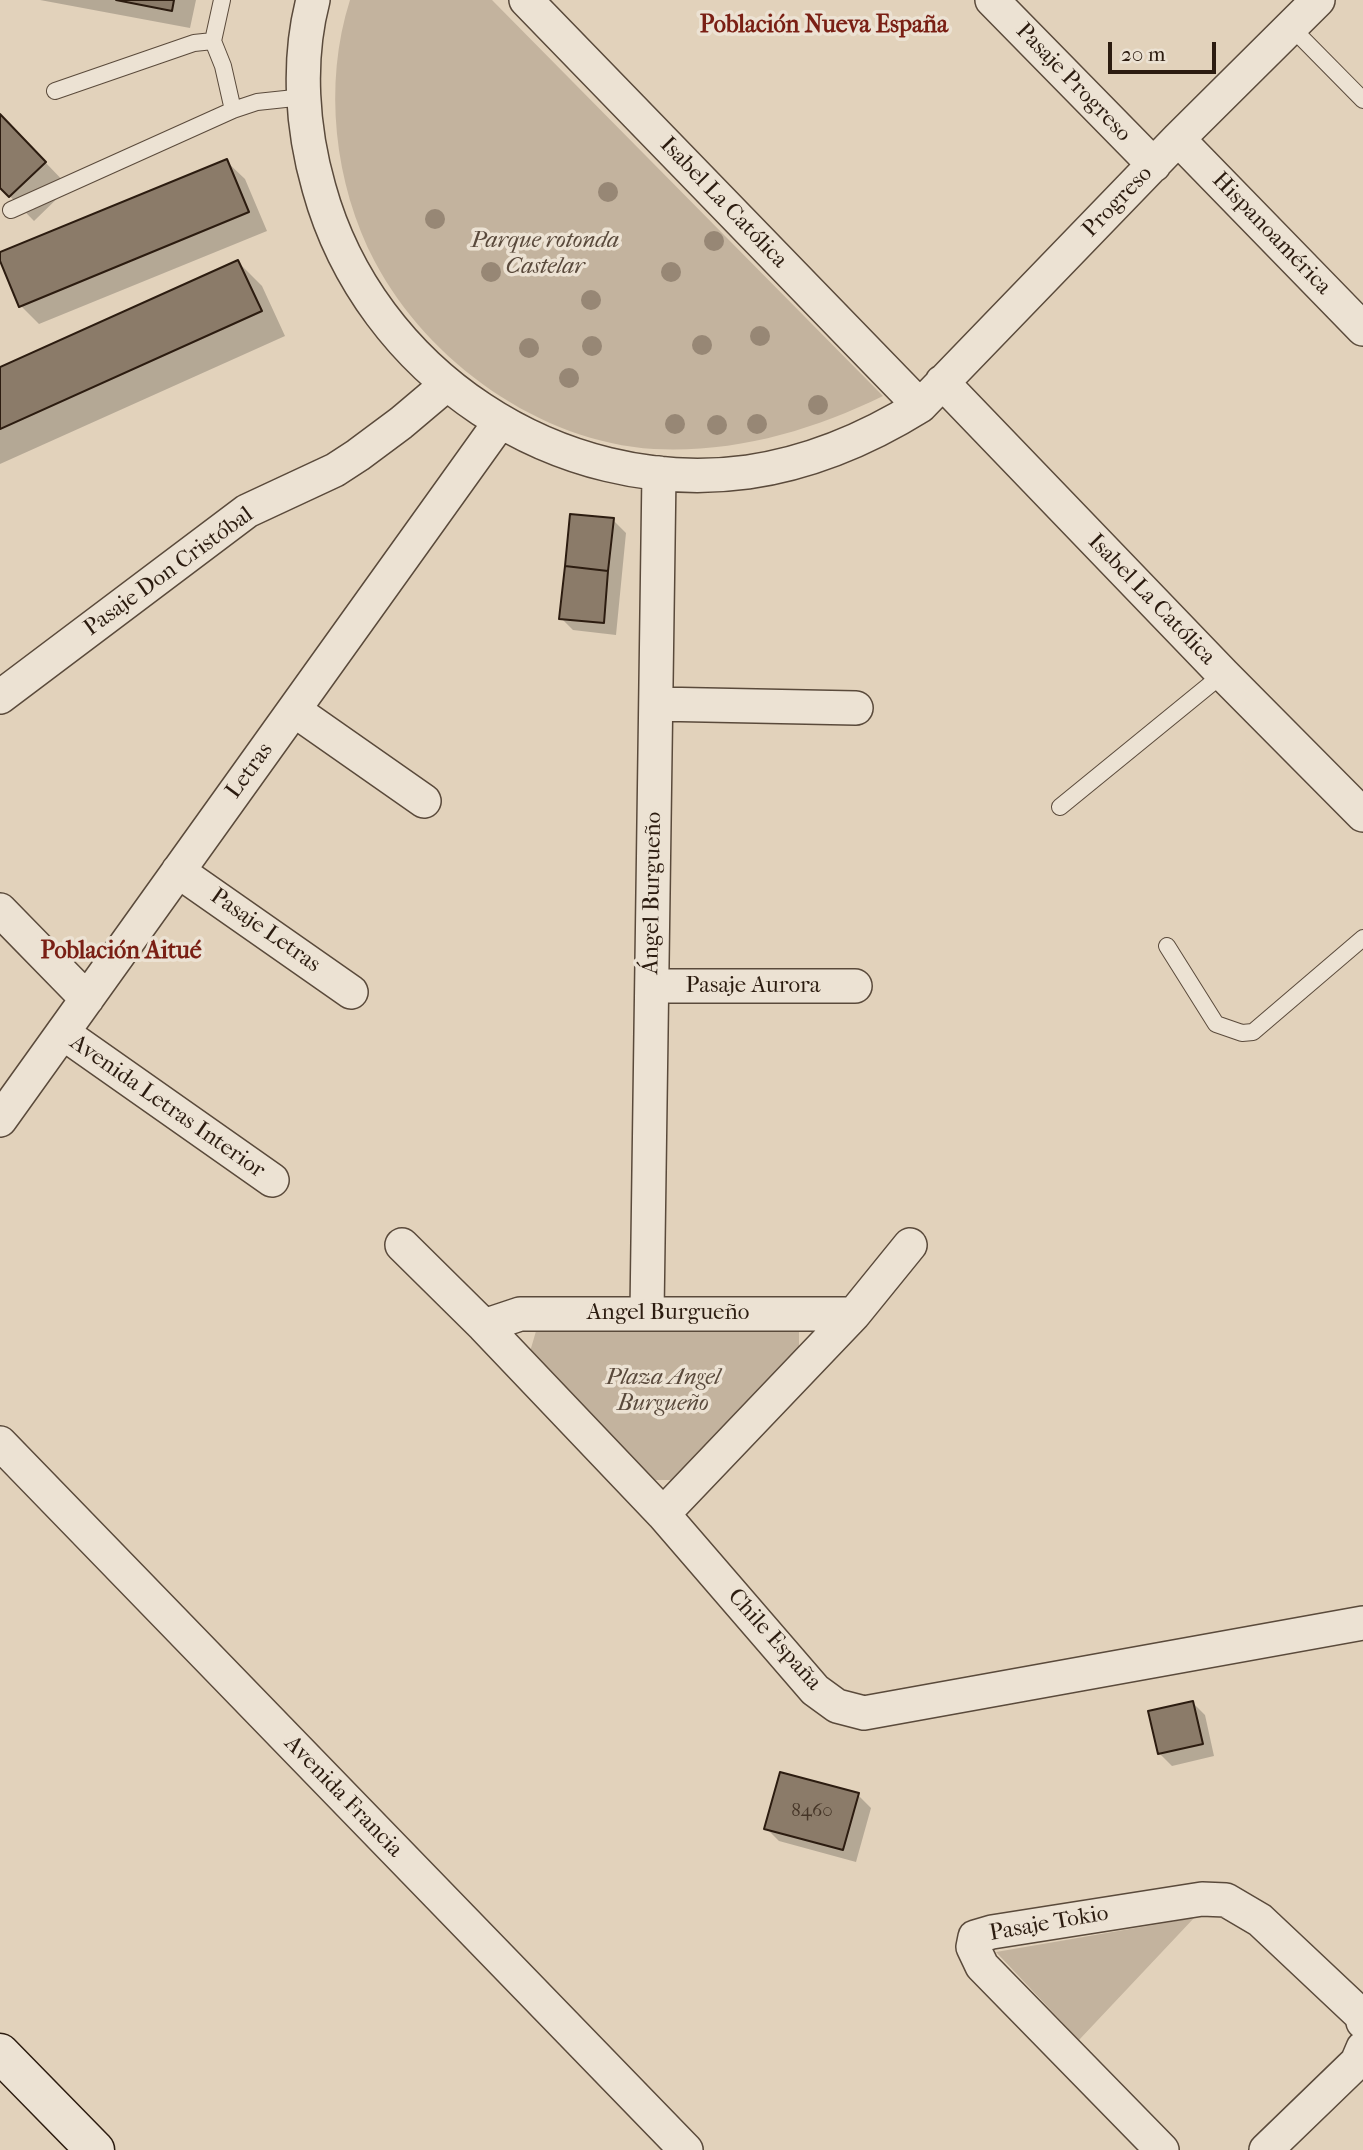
<!DOCTYPE html>
<meta charset="utf-8">
<style>
body{margin:0}
#map{position:relative;width:1363px;height:2150px;overflow:hidden;background:#e2d2bb;font-family:"IM FELL French Canon",serif}
canvas{display:block}
.scale{position:absolute;left:1108px;top:42px;width:108px;height:32px;box-sizing:border-box;border:4px solid #2c1c10;border-top:0;padding-left:9px;font-size:21px;line-height:24px;white-space:nowrap;color:#2c1c10;-webkit-text-stroke:5px #ece2d3;paint-order:stroke}
</style>
<div id="map">
<canvas width="1363" height="2150"></canvas>
<div class="scale">20 m</div>
</div>
<script>
const g = document.querySelector('canvas').getContext('2d');
g.lineJoin = 'round';
function paint(path, color) { g.fillStyle = color; g.fill(path, 'evenodd'); }
function stroke(path, color, width, dash) { g.strokeStyle = color; g.lineWidth = width; g.lineCap = dash ? 'butt' : 'round'; g.setLineDash(dash || []); g.stroke(path); }
function write(font, color, halo, rows, align = 'center') {
  g.font = font + ' "IM FELL French Canon",serif'; g.lineWidth = 7; g.setLineDash([]); g.textBaseline = 'middle'; g.strokeStyle = halo; g.fillStyle = color; for (const [text, x, y, turn = 0] of rows) {
    g.save(); g.translate(x, y); g.rotate((+turn || 0) * Math.PI / 180); g.textAlign = isNaN(turn) ? turn : align; if (halo) g.strokeText(text, 0, 0); g.fillText(text, 0, 0); g.restore();
  }
}
const green = new Path2D(`
 M350,0H492L883,396C811,431 735,453 654,449C540,442 428,362 375,262C334,184 323,84 350,0Z
 M539,1321L799,1322V1353L673,1480H654L529,1355Z
 M1194,1918L1079,2040L996,1952Z`);
const shadow = new Path2D(`
 M40,0H196L190,28Z
 M0,115L69,187L34,221L0,186Z
 M226,161L245,179L267,231L39,324L21,306L0,254Z
 M238,262L262,286L285,336L0,464V369Z
 M613,520L626,533L616,635L573,630L561,618Z
 M1193,1703L1205,1715L1214,1756L1172,1766L1159,1753Z
 M858,1795L871,1808L856,1862L779,1841L766,1828Z`);
const building = new Path2D(`
 M116,0H174L172,11Z
 M0,114L46,162L9,197L0,188Z
 M227,159L249,212L19,307L0,261V252Z
 M238,260L262,311L0,429V367Z
 M570,514L614,518L608,571L565,566Z
 M565,566L608,571L604,623L559,619Z
 M1193,1701L1203,1744L1158,1754L1148,1711Z
 M780,1772L859,1793L843,1850L764,1829Z`);
const lane = new Path2D(`
 M1291,27L1363,100
 M213,41L222,0
 M55,91L194,43L213,41L223,66L233,110
 M11,210L233,110L257,102L304,97
 M1060,807L1223,674
 M1167,946L1216,1024L1242,1033L1253,1032L1363,938`);
const street = new Path2D(`
 M313,0C297,61 302,129 319,188C370,373 558,498 748,472C810,463 867,439 920,406L1178,139L1318,0
 M526,0L920,406
 M992,0L1154,165
 M1178,139L1363,329
 M942,382L1223,674L1363,815
 M0,697L247,511L335,470L358,455L401,423L446,385
 M656,704L856,708
 M294,710L424,801
 M178,871L351,992
 M0,910L87,999
 M652,986H855
 M63,1033L272,1180
 M0,1120L500,422
 M402,1245L484,1326L663,1514L815,1690L837,1706L864,1713L1363,1623
 M647,1312L659,473
 M484,1326L520,1314H854
 M0,1443L686,2150
 M663,1514L854,1314L910,1245
 M1162,2150L982,1966L973,1947L975,1937L992,1932L1202,1899L1226,1900L1260,1920L1362,2016L1363,2022
 M1266,2150L1357,2062L1363,2048`);
const secondary = new Path2D(`
 M0,2053L95,2150`);
const trees = [
 [608,192],
 [435,219],
 [714,241],
 [491,272],
 [671,272],
 [591,300],
 [760,336],
 [702,345],
 [592,346],
 [529,348],
 [569,378],
 [818,405],
 [675,424],
 [757,424],
 [717,425]
];
const numberNames = [
 ["8460",812,1811]
];
const streetNames = [
 ["Pasaje Progreso",1073,83,46],
 ["Progreso",1118,202,-46],
 ["Isabel La Católica",723,203,46],
 ["Hispanoamérica",1271,234,46],
 ["Pasaje Don Cristóbal",169,572,-36],
 ["Isabel La Católica",1151,600,46],
 ["Letras",250,771,-54],
 ["Ángel Burgueño",653,893,-89],
 ["Pasaje Letras",265,931,35],
 ["Pasaje Aurora",753,986],
 ["Avenida Letras Interior",167,1107,35],
 ["Angel Burgueño",668,1313],
 ["Chile España",774,1640,48],
 ["Avenida Francia",343,1797,46],
 ["Pasaje Tokio",1049,1924,-10]
];
const parkNames = [
 ["Parque rotonda",545,241],
 ["Castelar",545,267],
 ["Plaza Angel",663,1378],
 ["Burgueño",663,1404]
];
const neighbourhoodNames = [
 ["Población Nueva España",824,26],
 ["Población Aitué",121,952]
];
paint(green, '#c3b39e');
paint(shadow, '#0003');
paint(building, '#8b7b69');
stroke(building, '#2c1c10', 2);
stroke(lane, '#5a4a3b', 18);
stroke(street, '#5a4a3b', 36);
stroke(secondary, '#2c1c10', 41);
stroke(lane, '#ece2d3', 16);
stroke(street, '#ece2d3', 33);
stroke(secondary, '#ece2d3', 38);
g.fillStyle = '#978775';
for (const [x, y] of trees) { g.beginPath(); g.arc(x, y, 10, 0, 2 * Math.PI); g.fill(); }
write('19px', '#443426', null, numberNames);
write('23px', '#2c1c10', '#ece2d3', streetNames);
write('italic 23px', '#59493b', '#ece2d3', parkNames);
write('bold 24px', '#7a1f14', '#ece2d3', neighbourhoodNames);
</script>
